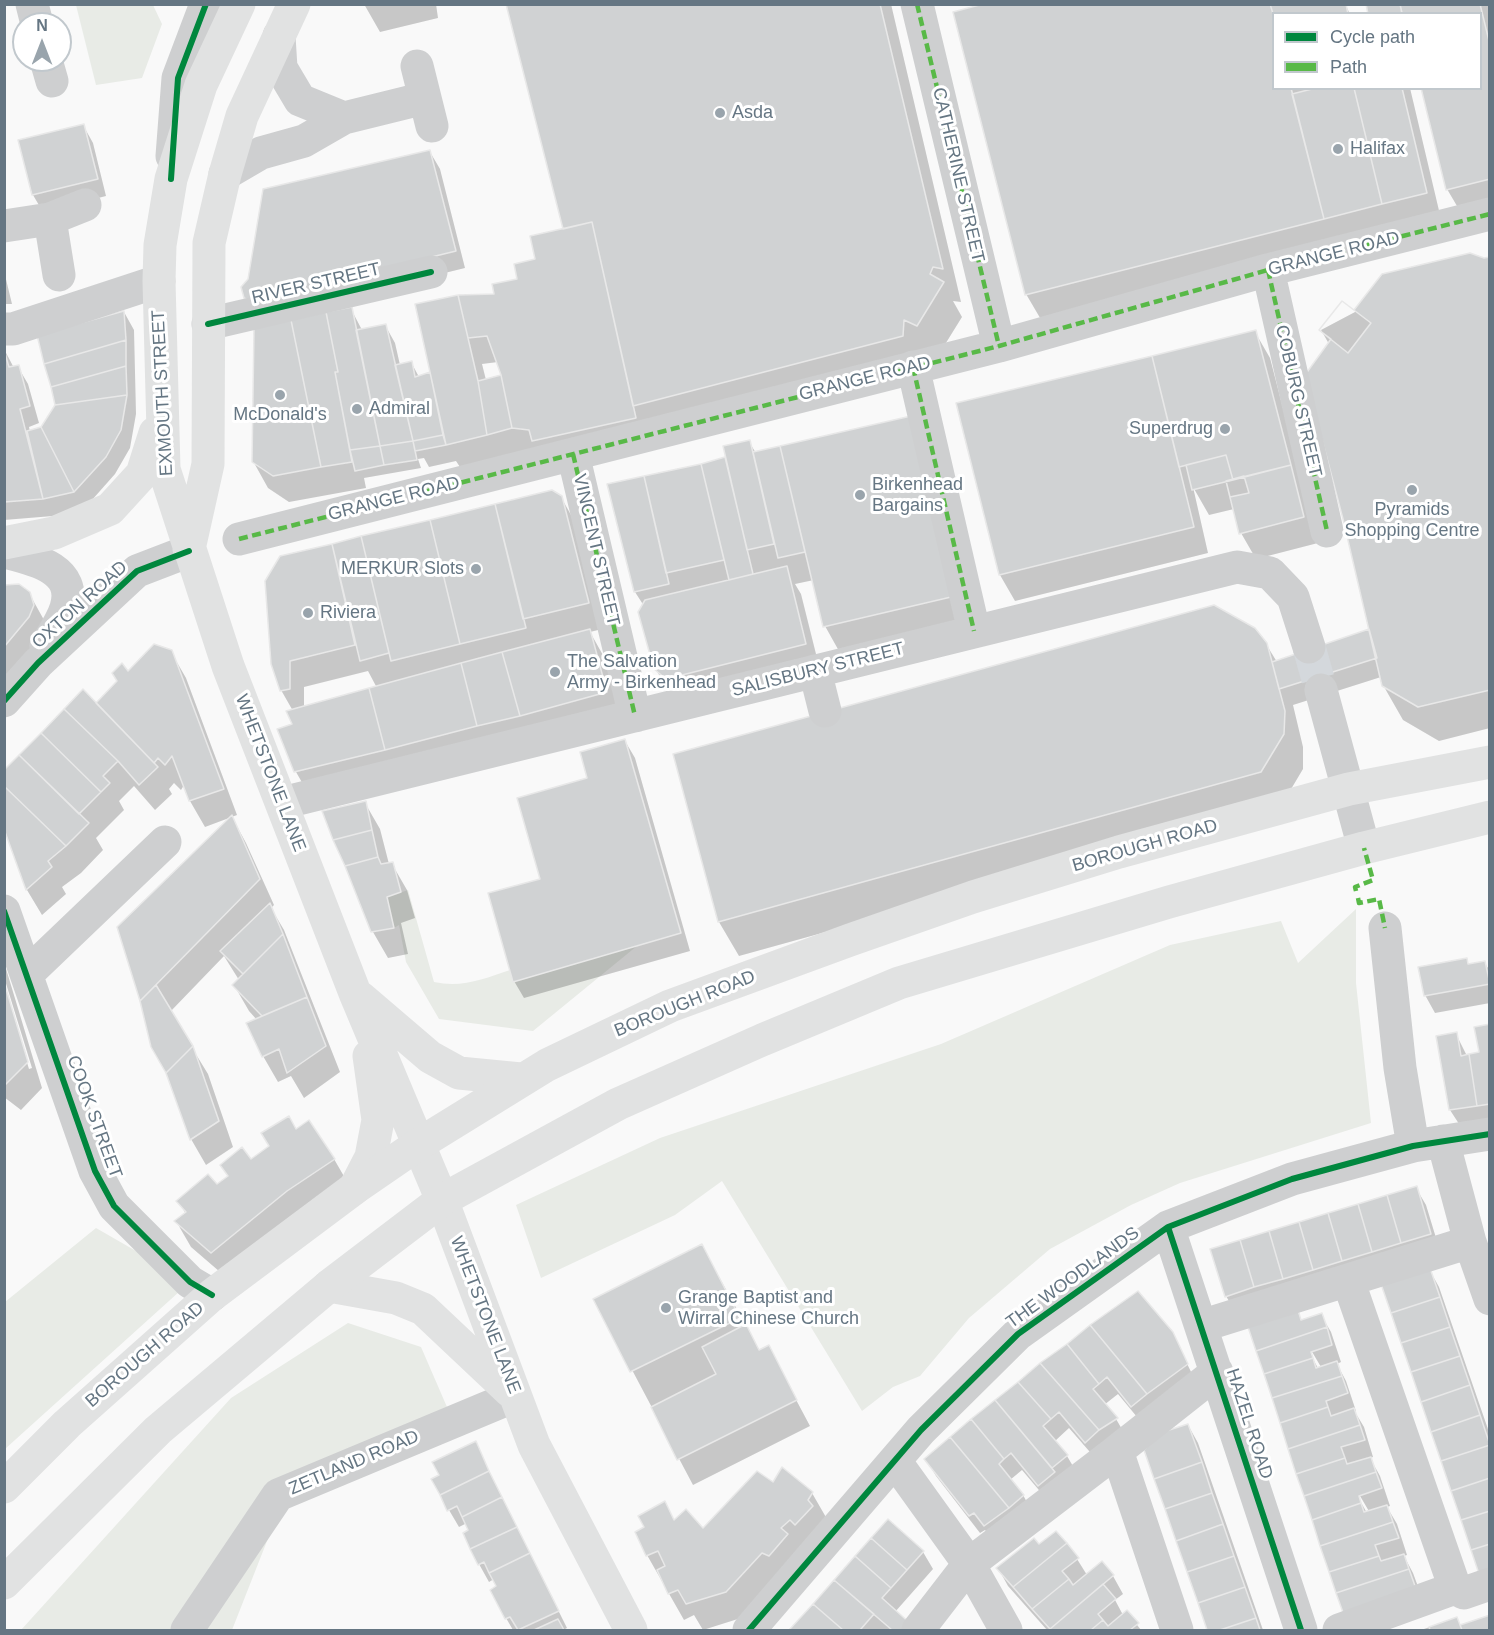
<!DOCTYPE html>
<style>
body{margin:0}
#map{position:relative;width:1494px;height:1635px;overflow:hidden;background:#f9f9f9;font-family:Arial,sans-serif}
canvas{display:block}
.frame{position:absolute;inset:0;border:6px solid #657683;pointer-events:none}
.legend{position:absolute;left:1272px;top:12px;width:210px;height:78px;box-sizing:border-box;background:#fff;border:2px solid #c1c8cd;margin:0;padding:8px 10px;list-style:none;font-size:18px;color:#657683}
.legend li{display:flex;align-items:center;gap:12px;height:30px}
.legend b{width:30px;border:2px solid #c1c8cd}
.north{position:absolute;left:12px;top:12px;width:60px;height:60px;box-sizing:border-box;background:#fff;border:2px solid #c1c8cd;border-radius:50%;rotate:0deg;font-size:16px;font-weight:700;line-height:24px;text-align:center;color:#657683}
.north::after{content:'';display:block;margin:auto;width:21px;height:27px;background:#99a4ac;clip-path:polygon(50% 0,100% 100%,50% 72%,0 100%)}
</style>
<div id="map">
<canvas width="1494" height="1635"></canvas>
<div class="frame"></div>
<ul class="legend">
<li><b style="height:8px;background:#00873e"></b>Cycle path</li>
<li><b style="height:8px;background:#58b947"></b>Path</li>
</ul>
<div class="north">N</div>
</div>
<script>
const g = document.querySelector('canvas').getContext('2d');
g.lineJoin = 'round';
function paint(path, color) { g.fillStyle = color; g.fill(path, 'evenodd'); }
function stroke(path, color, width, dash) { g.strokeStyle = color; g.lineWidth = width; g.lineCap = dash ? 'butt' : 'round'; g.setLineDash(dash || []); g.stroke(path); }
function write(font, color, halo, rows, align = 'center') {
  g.font = font + ' Arial,sans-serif'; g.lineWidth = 6; g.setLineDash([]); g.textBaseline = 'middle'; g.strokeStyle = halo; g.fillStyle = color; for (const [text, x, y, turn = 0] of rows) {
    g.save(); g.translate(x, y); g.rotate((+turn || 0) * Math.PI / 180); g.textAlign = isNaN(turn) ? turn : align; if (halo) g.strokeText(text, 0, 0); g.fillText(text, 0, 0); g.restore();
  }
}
const green = new Path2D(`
 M76,5H153L162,24L142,78L96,85Z
 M408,890L434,982C462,988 484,979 510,970L513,981L637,946L533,1031L439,1019L406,962L399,925L394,928L387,897Z
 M1356,909V983L1371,1123L1180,1183L1131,1205L1050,1249L969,1318L920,1376L893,1387L862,1411L722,1181L675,1215L541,1278L516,1205L660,1138L941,1044L1170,945L1281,921L1298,963Z
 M96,1228L190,1282L5,1449V1302Z
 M348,1323L421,1347L447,1407L293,1475L232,1630H21L231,1398Z`);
const shadow = new Path2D(`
 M364,4H436L438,18L380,32Z
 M507,4H891L961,302L953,301L962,317L936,359L462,470L456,461L429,467L424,458L418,459L421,468L364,478L366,488L289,502L268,488L253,461L351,309L362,330L385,325L395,343L400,365L411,362L419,377L432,373L496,295L518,280L565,230ZM498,362L503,376L486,380L482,364Z
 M989,4H1351L1346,6L1350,14H1274V88H1410L1441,219L1046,328L1026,294Z
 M1368,4H1490V218L1467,223L1447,189L1480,88V14H1370Z
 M83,125L93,143L106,196L43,212L33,195Z
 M430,152L440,169L465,268L262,318Z
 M1490,258V728L1439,741L1403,720L1383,685L1381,677L1293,705L1303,747V769L1281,806L739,956L719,922L674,755L1266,644L1277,662L1371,631L1329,344L1321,330L1355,312Z
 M4,271L12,304H4Z
 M124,312L134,330L136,414L130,448L115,474L84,509L53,516L4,520V349L14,368L18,367L28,384L39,423L29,427L30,432L42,428L56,405Z
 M1255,332L1270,358L1318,543L1256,559L1241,533L1234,509L1209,515L1193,487L1208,553L1015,601L1000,575Z
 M910,418L970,631L844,660L825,626L814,580L795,584L801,594L820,670L671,695L655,668L644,606L635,592L609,485L727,458L749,442L756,453Z
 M552,492L561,497L576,524L602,629L590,632L604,657L621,718L311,798L296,772L279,730L294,725L293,711L281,690V557ZM368,671L377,688L304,708V687Z
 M4,586L29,593L44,620L48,632L4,690Z
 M171,652L186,678L237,815L205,827L190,801L184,785L181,790L174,783L169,789L172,794L155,810L134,786L119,801L124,810L96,838L103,850L81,873L62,887L66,894L42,915L27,890L4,825L96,705L128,673Z
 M625,741L635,758L690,951L524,998L514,981L542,880L589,779Z
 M365,803L380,829L389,864H392L407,890L415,918L401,923L408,954L388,958L373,932Z
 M232,817L246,843L274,905L271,908L284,930L340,1072L304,1098L291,1076L278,1082L263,1056L257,1020L249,1011L234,985L239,980L224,956L170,1012L208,1074L233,1147L206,1165L191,1139L141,1001L119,927Z
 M1466,960L1469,965L1484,962L1490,971V1003L1435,1013L1425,995Z
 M4,962L42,1088L21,1110L4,1097V988L29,1069L32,1068L4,977Z
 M1490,1026V1122L1461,1127L1450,1110L1438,1037L1456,1034L1467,1056L1480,1053Z
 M296,1131L334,1159L349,1185L227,1278L191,1247L176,1221L186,1214L178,1201L216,1186Z
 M1416,1188L1426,1205L1440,1251L1236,1313L1226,1296Z
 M702,1246L760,1351L768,1347L810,1426L693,1485L595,1300Z
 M1429,1269L1439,1287L1490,1435V1591Z
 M1297,1312L1302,1321L1321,1315L1331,1332L1341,1362L1337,1364L1346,1381L1356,1411L1355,1412L1364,1427L1373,1457L1370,1458L1380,1476L1390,1506L1387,1507L1397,1524L1407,1555L1404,1556L1413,1573L1424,1603L1369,1630ZM1308,1345L1321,1367L1319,1370L1306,1346ZM1356,1489L1370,1513H1367L1354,1490Z
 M1172,1333L1196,1382L1142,1423L1118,1394L1104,1405L1116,1419L1126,1436L1096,1459L1069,1428L1055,1441L1067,1456L1077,1473L1049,1502L1022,1470L1010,1480L1023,1495L1033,1513L995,1542L985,1530L980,1533L936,1476L926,1459L1041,1364Z
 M1188,1425L1198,1443L1263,1630H1209L1146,1450Z
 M475,1443L567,1628L563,1630H513L506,1618L494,1579L489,1582L479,1564L467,1523L459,1527L449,1510L441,1476Z
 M773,1484L812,1493L827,1519L741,1618L703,1630L694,1615L684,1620L647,1555L675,1522L703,1530Z
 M888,1521L923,1552L933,1569L895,1612L914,1630H791Z
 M1039,1546L1077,1559L1087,1575L1102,1563L1113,1576L1123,1594L1115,1600L1123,1615L1127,1612L1141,1630H1047L1008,1586L998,1568Z
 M1490,1616V1630H1421L1456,1618L1461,1626Z`);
const building = new Path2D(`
 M506,4H880L943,269L933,267L930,274L944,282L917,326L904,320L903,336L633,406L592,222L563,229Z
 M983,4H1270L1274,17V88H1291L1324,219L1025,295L953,12Z
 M1270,4H1346L1348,14H1274V17Z
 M1366,4H1400L1402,13L1368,14Z
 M1400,4H1480L1490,45V179L1446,190L1421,88H1480V14H1402Z
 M1316,88H1354L1382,204L1324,219L1292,94Z
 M1354,88H1402L1427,193L1382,204Z
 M84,124L98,179L32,195L18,140Z
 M430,150L456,251L251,301L244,298L241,287L248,279L263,189Z
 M592,222L636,418L532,441L529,430L512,428L501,375L487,336L468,338L458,295L494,294L492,284L517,279L514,264L535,259L530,236Z
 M1470,253L1484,258L1490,257V690L1418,707L1382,686L1343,519L1305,375L1331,339L1319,330L1342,301L1354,310L1382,274Z
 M458,295L478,381L487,435L446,445L415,304Z
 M1342,301L1371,323L1348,353L1319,330Z
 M352,307L380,446L350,450L335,372H338L326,312Z
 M124,311L126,340L44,364L37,335Z
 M326,312L338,372H335L352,462L321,467L291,320Z
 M291,320L321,467L273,476L252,462L254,328Z
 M386,324L413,441L380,446L356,330Z
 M1256,330L1291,465L1233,480L1226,455L1179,467L1152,356Z
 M126,340V366L51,387L44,364Z
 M4,350L9,367L19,365L30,406L20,409L43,499L4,502Z
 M1152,356L1194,527L999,575L956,403Z
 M412,361L415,377L430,372L443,435L413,441L395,365Z
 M126,366L127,395L55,405L51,387Z
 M501,375L512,428L487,435L478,381Z
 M127,395L121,430L106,457L74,492L41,427L55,405Z
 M911,416L951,597L823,627L780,446Z
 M41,427L74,492L43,499L27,431Z
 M443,435L446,445L415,451L413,441Z
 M750,440L774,544L747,550L723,446Z
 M413,441L417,460L384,465L380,446Z
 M380,446L384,465L355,471L350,450Z
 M780,446L805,552L778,558L753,452Z
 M1226,455L1233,480L1192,490L1186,465Z
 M725,457L753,574L729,580L701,464Z
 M701,464L724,560L666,573L644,476Z
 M1291,465L1304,517L1239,534L1226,481Z
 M644,476L669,584L634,592L607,484Z
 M1244,476L1249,493L1230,497L1226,481Z
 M552,490L562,496L589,603L523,619L495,504Z
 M495,504L526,628L460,644L430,520Z
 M430,520L460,644L391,661L361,536Z
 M361,536L389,653L360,661L332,544Z
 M332,544L355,645L290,661V689L280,691L271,664L265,581L280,556Z
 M787,566L806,644L666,679L654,669L638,612L645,600Z
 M19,584L30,592L34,605L29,617L4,647V585Z
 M1214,605L1255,628L1267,643L1285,711L1284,734L1261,772L718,922L673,754Z
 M590,629L607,692L520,716L502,652Z
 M1369,629L1377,658L1279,689L1272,662Z
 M154,644L172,650L224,789L189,801L172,756L165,765L158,758L154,763L96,703L117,681L112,673L122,663L128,671Z
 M502,652L520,716L477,726L461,663Z
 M461,663L477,726L385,750L369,688Z
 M369,688L385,750L294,772L277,729L292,724L286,711Z
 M83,689L158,767L139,785L118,761L64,709Z
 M64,709L118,761L103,776L110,783L101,792L41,733Z
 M41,733L101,792L79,814L19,755Z
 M625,739L681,933L513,982L488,893L540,879L517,798L587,778L580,752Z
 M19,755L89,823L66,846L4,786V770Z
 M4,786L66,846L48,861L52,867L26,890L4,829Z
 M366,801L372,830L333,840L322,811Z
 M232,815L260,879L140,1001L117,927Z
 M372,830L378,857L345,866L333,840Z
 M378,857L381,864L393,862L401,892L387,897L394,928L371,932L345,866Z
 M270,903L283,934L243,974L220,951Z
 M283,934L307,997L262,1016L232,985Z
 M1467,958L1468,964L1485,961L1490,984L1424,996L1418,967Z
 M4,982L28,1062L5,1085H4Z
 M156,985L193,1046L166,1073L151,1047L140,1001Z
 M307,997L326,1046L287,1073L279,1049L262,1057L246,1023Z
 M1490,1024V1104L1477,1106L1469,1054L1479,1052L1474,1027Z
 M1457,1032L1461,1056L1469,1054L1477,1106L1449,1110L1436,1036Z
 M193,1046L219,1121L190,1140L166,1073Z
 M289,1116L296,1129L309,1120L335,1159L287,1191L211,1253L174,1221L186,1212L176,1201L208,1174L217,1184L228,1176L220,1165L242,1147L251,1159L269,1146L261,1133Z
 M1417,1186L1431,1234L1401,1243L1387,1195Z
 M1387,1195L1401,1243L1372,1252L1358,1204Z
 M1358,1204L1372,1252L1342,1261L1328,1213Z
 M1328,1213L1342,1261L1313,1270L1299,1222Z
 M1299,1222L1313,1270L1283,1279L1269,1231Z
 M1269,1231L1283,1279L1254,1287L1240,1240Z
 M1240,1240L1254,1287L1225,1297L1210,1249Z
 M702,1244L740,1318L630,1372L593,1299Z
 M1430,1268L1440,1297L1391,1313L1381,1284Z
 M1138,1291L1173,1332L1188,1364L1147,1394L1090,1325Z
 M1440,1297L1450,1327L1401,1343L1391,1313Z
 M1298,1310L1301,1320L1322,1313L1327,1327L1256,1351L1248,1327Z
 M746,1324L759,1350L769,1345L797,1400L677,1460L651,1407L716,1374L702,1347Z
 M1090,1325L1147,1394L1131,1407L1107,1377L1099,1384L1067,1344Z
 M1327,1327L1332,1345L1311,1352L1313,1358L1264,1374L1256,1351Z
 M1450,1327L1460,1356L1411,1372L1401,1343Z
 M1067,1344L1099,1384L1093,1389L1118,1418L1099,1430L1040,1363Z
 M1460,1356L1470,1385L1421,1402L1411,1372Z
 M1313,1358L1316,1368L1337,1361L1342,1376L1272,1398L1264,1374Z
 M1040,1363L1099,1430L1085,1443L1059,1412L1051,1419L1018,1382Z
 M1342,1376L1348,1393L1326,1401L1328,1407L1280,1423L1272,1398Z
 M1018,1382L1051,1419L1043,1426L1068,1455L1052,1468L995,1400Z
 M1470,1385L1480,1415L1431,1432L1421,1402Z
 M995,1400L1055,1472L1038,1486L1011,1453L1004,1459L971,1419Z
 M1328,1407L1331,1416L1354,1408L1360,1425L1288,1449L1280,1423Z
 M1480,1415L1490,1445L1441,1461L1431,1432Z
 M971,1419L1004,1459L999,1464L1024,1495L1009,1508L950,1437Z
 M1188,1424L1202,1462L1154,1479L1144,1450L1163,1432Z
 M1360,1425L1365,1440L1341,1447L1345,1458L1296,1474L1288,1449Z
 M950,1437L1009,1508L984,1526L974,1513L969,1516L924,1459Z
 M476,1441L489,1471L440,1495L431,1479L439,1475L432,1462Z
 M1490,1445V1478L1451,1491L1441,1461Z
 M1371,1457L1376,1472L1304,1496L1296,1474L1345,1458L1347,1464Z
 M1202,1462L1212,1493L1165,1509L1154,1479Z
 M782,1467L813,1492L808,1500L813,1506L795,1525L790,1520L781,1528L788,1534L769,1556L762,1553L726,1592L686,1604L678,1590L668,1594L657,1570L665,1566L658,1551L646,1556L635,1532L644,1527L638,1516L665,1501L674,1520L686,1509L703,1528L757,1471L773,1482Z
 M489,1471L502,1497L462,1517L457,1506L447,1511L440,1495Z
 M1376,1472L1382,1488L1359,1496L1361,1503L1312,1520L1304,1496Z
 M1490,1478V1511L1461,1520L1451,1491Z
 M1212,1493L1223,1524L1176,1541L1165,1509Z
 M502,1497L517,1527L470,1549L463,1533L468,1530L462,1517Z
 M1361,1503L1364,1512L1387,1505L1393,1522L1320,1546L1312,1520Z
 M1490,1511V1544L1471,1550L1461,1520Z
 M888,1519L924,1551L907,1570L871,1538Z
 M1393,1522L1399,1538L1375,1545L1379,1556L1329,1572L1320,1546Z
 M1223,1524L1234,1556L1187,1572L1176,1541Z
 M517,1527L530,1553L489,1573L484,1562L478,1565L470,1549Z
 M1056,1531L1067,1543L1013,1587L996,1568L1034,1538L1039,1544Z
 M871,1538L907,1570L891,1588L855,1556Z
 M1067,1543L1079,1558L1062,1571L1069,1579L1032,1609L1013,1587Z
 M1490,1544V1577L1481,1580L1471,1550Z
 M530,1553L559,1611L518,1630L510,1617L505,1619L490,1590L496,1586L489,1573Z
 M1404,1554L1409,1569L1336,1593L1329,1572L1379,1556L1381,1561Z
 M855,1556L891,1588L882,1598L912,1625L908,1630H892L834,1580Z
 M1234,1556L1245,1587L1198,1603L1187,1572Z
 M1102,1561L1114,1575L1050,1629L1032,1609L1069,1579L1073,1585Z
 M1409,1569L1415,1586L1345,1618L1336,1593Z
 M834,1580L874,1614L860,1630H843L813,1604Z
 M1103,1584L1116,1599L1098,1614L1103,1620L1091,1630H1051L1050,1629Z
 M1245,1587L1256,1618L1220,1630H1207L1198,1603Z
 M813,1604L843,1630H789Z
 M1127,1610L1139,1623L1130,1630H1091L1103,1620L1108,1626Z
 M1490,1615V1630H1462L1460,1625Z
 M1457,1617L1462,1630H1430L1429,1627Z
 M1256,1618L1260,1630H1220Z
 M558,1619L564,1630H534Z`);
const minorTunnel = new Path2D(`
 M1309,647L1321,690`);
const minor = new Path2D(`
 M32,4L37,24
 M917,4L999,346
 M279,36L281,68L300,100L344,118
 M46,60L52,81
 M417,66L432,126
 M172,156L178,78L206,4
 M225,174L261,153L304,141L344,118L425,98
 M50,219L59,275
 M4,226L50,219L85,205
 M1268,270L1327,531
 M208,324L431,272
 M4,329H13L159,281
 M913,367L974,631
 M573,454L635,716
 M239,539L999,346L1268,270L1490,214
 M4,552C32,559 78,568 66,608C62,621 53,634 46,646
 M815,671L825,711
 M1321,690L1364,848
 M4,701L38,663L137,571L189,551
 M282,803L1237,567L1270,573L1293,597L1309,647
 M4,911L95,1171L114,1206L190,1282L212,1295
 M1385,928L1400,1068L1413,1146
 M27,974L165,842
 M1443,1141L1470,1242L1490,1299
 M1168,1227L1301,1630
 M1201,1326L1470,1242
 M895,1461L969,1564L1006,1630
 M1455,1588L1464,1593L1490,1584
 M187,1630L278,1495L515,1396
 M749,1630L921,1430L1018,1334L1168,1227L1292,1179L1413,1146L1490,1134
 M918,1630L969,1564L1117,1451
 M1177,1630L1117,1451L1217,1372
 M1339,1630L1455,1588L1348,1280`);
const major = new Path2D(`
 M239,4L201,85L171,179L160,245L159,281L164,469L228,666L355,993L442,1200L534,1445L631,1630
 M4,543L54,533L110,509L142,474L155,433
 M189,549L208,464L209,243L225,174L242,116L294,4
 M361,998L430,1057L459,1073L521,1079
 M355,1188L371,1157L378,1120L369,1056
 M329,1286L396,1298L423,1309L510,1391`);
const highway = new Path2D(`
 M4,1487L67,1424L212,1295L355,1188L419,1144L547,1065L670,1006L850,940L973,897L1119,852L1349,789L1490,762
 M4,1583L158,1430L329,1286L442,1200L618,1104L762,1040L899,983L1169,902L1364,848L1490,817`);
const quiet = new Path2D(`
 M917,4L999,346
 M1268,270L1327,531
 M913,367L974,631
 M573,454L635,716
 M239,539L999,346L1268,270L1490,214
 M1356,891L1355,887L1373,880L1364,848
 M1358,898L1359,903L1379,899L1385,928`);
const cycleway = new Path2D(`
 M171,179L178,78L206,4
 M208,324L431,272
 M4,701L38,663L137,571L189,551
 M4,911L95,1171L114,1206L190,1282L212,1295
 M1168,1227L1301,1630
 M749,1630L921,1430L1018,1334L1168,1227L1292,1179L1413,1146L1490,1134`);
const markers = [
 [720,113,6,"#99a4ac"],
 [1338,149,6,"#99a4ac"],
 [280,395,6,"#99a4ac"],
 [357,409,6,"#99a4ac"],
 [1225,429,6,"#99a4ac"],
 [1412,490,6,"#99a4ac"],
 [860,495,6,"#99a4ac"],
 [476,569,6,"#99a4ac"],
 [308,613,6,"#99a4ac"],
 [555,672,6,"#99a4ac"],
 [666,1308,6,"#99a4ac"]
];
const poiNames = [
 ["Asda",732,113],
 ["Halifax",1350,149],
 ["Admiral",369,409],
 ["McDonald's",280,415,"center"],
 ["Superdrug",1213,429,"right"],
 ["Birkenhead",872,485],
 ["Bargains",872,506],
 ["Pyramids",1412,510,"center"],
 ["Shopping Centre",1412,531,"center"],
 ["MERKUR Slots",464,569,"right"],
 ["Riviera",320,613],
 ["The Salvation",567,662],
 ["Army - Birkenhead",567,683],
 ["Grange Baptist and",678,1298],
 ["Wirral Chinese Church",678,1319]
];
const streetNames = [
 ["CATHERINE STREET",958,175,77],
 ["GRANGE ROAD",1334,254,-14],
 ["RIVER STREET",316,284,-13],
 ["GRANGE ROAD",865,379,-14],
 ["EXMOUTH STREET",163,393,-93],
 ["COBURG STREET",1298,401,77],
 ["GRANGE ROAD",394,499,-14],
 ["VINCENT STREET",596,550,77],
 ["OXTON ROAD",80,605,-42],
 ["SALISBURY STREET",818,670,-14],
 ["WHETSTONE LANE",270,773,69],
 ["BOROUGH ROAD",1145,846,-16],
 ["BOROUGH ROAD",685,1004,-22],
 ["COOK STREET",94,1117,70],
 ["THE WOODLANDS",1073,1278,-36],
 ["WHETSTONE LANE",485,1315,69],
 ["BOROUGH ROAD",145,1355,-41],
 ["HAZEL ROAD",1249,1424,72],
 ["ZETLAND ROAD",354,1463,-23]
];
paint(green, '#e8ebe6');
paint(shadow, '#0003');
paint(building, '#d0d2d3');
stroke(building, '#e8e8e8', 1.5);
stroke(minorTunnel, '#d4d8dc', 33, [33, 16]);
stroke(minor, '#cecfd0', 33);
stroke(major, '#e1e2e2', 33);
stroke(highway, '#e1e2e2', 33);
stroke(quiet, '#58b947', 4.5, [9, 4.5]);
stroke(cycleway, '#00873e', 6);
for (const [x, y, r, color] of markers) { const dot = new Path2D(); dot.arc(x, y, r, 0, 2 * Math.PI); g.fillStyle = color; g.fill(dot); stroke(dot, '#fff', 2); }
write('18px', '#657683', '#fff', poiNames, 'left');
write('18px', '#657683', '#fff', streetNames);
</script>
